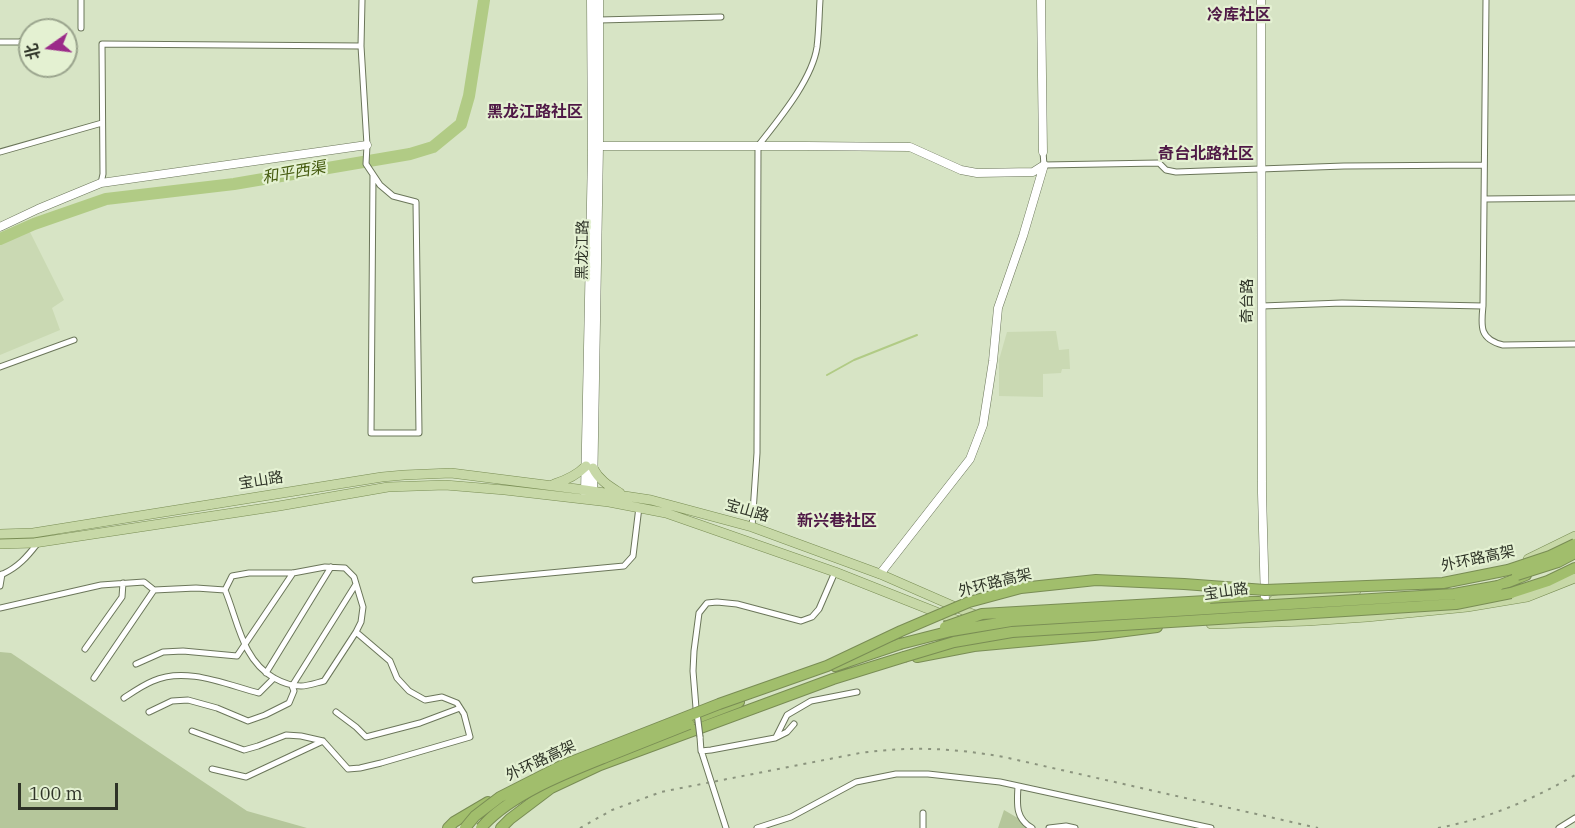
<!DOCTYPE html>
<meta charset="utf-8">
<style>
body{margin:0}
#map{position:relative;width:1575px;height:828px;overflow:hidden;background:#d7e4c5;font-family:"IBM Plex Serif","Noto Sans SC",serif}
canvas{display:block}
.north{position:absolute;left:18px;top:18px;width:60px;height:60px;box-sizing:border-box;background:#e4f1d2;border:2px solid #9ba58e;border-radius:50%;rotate:256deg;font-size:16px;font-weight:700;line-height:24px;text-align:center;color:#2e3327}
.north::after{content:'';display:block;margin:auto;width:21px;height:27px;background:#9b2b89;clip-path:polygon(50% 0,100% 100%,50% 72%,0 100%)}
.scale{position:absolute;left:18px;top:783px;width:100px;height:27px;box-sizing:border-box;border:3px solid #2e3327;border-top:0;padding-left:8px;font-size:18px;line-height:21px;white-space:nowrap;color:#2e3327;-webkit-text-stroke:4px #e4f1d2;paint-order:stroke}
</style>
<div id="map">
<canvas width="1575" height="828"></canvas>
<div class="north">北</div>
<div class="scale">100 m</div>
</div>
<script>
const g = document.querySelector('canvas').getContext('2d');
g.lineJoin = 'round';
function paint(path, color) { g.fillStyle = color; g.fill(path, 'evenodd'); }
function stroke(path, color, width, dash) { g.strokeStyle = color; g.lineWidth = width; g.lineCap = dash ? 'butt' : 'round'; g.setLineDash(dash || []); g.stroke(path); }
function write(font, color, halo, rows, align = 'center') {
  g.font = font + ' "IBM Plex Serif","Noto Sans SC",serif'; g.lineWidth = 4.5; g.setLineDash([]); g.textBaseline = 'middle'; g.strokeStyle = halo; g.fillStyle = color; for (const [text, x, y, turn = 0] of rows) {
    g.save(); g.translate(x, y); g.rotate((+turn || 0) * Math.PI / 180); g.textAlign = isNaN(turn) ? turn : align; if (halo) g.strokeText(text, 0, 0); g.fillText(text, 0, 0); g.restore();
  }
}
const built = new Path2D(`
 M29,230L64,300L52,308L60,330L0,355V243Z
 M1056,331L1059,350L1069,349L1070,369H1062L1061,373L1043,374V397L999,396V360L1007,332Z`);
const green = new Path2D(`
 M0,652L11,653L247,811L307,828H0Z
 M1004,810L1035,828H998Z`);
const stream = new Path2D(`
 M827,375L854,360L917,335`);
const river = new Path2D(`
 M0,239L34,224L106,199L234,184L410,154L433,147L461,124L469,96L484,0`);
const street = new Path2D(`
 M81,0V28
 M362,0L361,46L367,145L366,164L380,185L393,196L416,202L419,433H371L373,175
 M1486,0L1483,306C1481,326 1479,339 1503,345L1575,344
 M599,20L721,17
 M0,42H19L30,38
 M0,152L102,123
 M1043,152L1044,165L1159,163L1166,170L1176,172L1344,166L1484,165
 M101,183L103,174L102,44L361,46
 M1485,199L1575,198
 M1262,306L1342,303L1483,306
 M0,367L74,340
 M752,527L757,453L758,146C779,119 812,80 817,47C819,31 819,15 820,0
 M325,567L345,568L354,577L363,607L361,622L356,632L324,681C316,683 308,686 301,686C291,686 283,683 274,678C242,660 238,621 225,590L232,576L249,573H293Z
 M3,574C18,567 27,557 37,544
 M475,580L624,566L633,556L639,507
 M0,586L2,574
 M0,608L101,585L144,582L154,590L196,588L225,590
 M85,649L122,597L123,583
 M136,664L163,652L183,651L237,656L293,573
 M266,673L331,567
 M94,678L154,590
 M124,698C133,692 143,685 153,681C186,666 227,685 259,693L274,678
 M696,708L693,671L694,651L699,613L707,603L717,602L737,604L801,621L812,617L819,609L835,572
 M149,712L172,701L188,700L217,708L248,721L265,715L289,703L294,691L292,686L356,584
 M336,712L356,727L366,737L420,723L460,708
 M192,731L244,750L258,746L286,735L301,736L323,741L348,769L360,768L381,763L470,737L464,714L457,703L442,697L425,700L409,691L397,678L390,661L356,632
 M700,737L701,751L711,750L775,738L787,732L794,724
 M776,737L787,715L811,701L857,692
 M701,750L726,828
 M212,769L246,777L323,741
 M1018,786C1017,804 1015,818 1032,828
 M923,813V828
 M757,828L791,817L856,782L896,774H928L1000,782L1211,828
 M1049,828L1066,826L1075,828
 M1559,828L1575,818`);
const secondary = new Path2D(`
 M1041,0L1043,152
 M1261,0L1262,493L1265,602
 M596,146H806L910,147L961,170L977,173L1033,172L1044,165
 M0,227L38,209L101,183L367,145
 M585,493L592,154L591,0
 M593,495L599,146V0
 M880,574L970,459L983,425L993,361L998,308L1023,236L1044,165`);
const primary = new Path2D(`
 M593,468C599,480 609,486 620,493
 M554,484C567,480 577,475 586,466
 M0,534L33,533L382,477L404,475L451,473L585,490L651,500L752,527L880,574L967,612L981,617
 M0,544L34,543L279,506L388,487L445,485L505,490L609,502L666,513L835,572L984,631L996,632
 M1528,559L1575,536
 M1274,600L1356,591
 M1030,623L1043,625L1070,622
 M1211,624L1307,621L1367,617L1467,607L1527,597L1575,578`);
const highway = new Path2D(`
 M1498,586L1526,575
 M1511,593L1548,581L1575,568
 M1206,601L1259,602
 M917,657L974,646L1094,635L1157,627
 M835,666L900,644
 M697,718L739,702
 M448,828L454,822L488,802
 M501,828L510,819L551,788L600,765L833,679L904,657`);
const rail = new Path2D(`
 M580,828L612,810L661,792L860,753C912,746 952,748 1004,757L1318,828
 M1438,828C1487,819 1532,800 1575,775`);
const streetBridge = new Path2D(`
 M697,713L700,737`);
const highwayBridge = new Path2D(`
 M1517,575L1558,562L1575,553
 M945,627L982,614L1206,601
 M900,644L951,631L1011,621L1454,594L1498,586
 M904,657L954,642L1012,632L1456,604L1511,593
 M465,828L475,816L500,797L561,766L719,704L827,666L901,631L969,602L1021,588L1096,580L1184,584L1265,590L1443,583L1508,570L1550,556L1575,544
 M481,828C509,795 566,773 606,757C634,746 661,735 689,724`);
const streetNames = [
 ["黑龙江路",583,250,-89],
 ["奇台路",1248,301,-90],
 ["宝山路",261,481,-9],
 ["宝山路",747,511,16],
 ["外环路高架",1478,559,-12],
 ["外环路高架",995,583,-14],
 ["宝山路",1226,592,-8],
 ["外环路高架",541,761,-25]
];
const neighbourhoodNames = [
 ["冷库社区",1239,15],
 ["黑龙江路社区",535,112],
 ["奇台北路社区",1206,154],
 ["新兴巷社区",837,521]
];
const waterNames = [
 ["和平西渠",294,173,-10]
];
paint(built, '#cad9b3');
paint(green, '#b5c69b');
stroke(stream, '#b1cb85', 2);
stroke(river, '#b1cb85', 12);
stroke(street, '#6b765a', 7);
stroke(secondary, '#6b765a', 9);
stroke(primary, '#798d54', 10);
stroke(highway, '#798d54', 12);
stroke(street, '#fff', 5);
stroke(secondary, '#fff', 8);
stroke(primary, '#c7d8a7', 9);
stroke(highway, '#a1be6c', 10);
stroke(rail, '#8b947e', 2, [3, 6]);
stroke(streetBridge, '#6b765a', 7, []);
stroke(highwayBridge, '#798d54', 12, []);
stroke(streetBridge, '#fff', 5);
stroke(highwayBridge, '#a1be6c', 10);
write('15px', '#2e3327', '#e4f1d2', streetNames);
write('bold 16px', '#4f1946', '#e4f1d2', neighbourhoodNames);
write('italic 16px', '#455b0f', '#e4f1d2', waterNames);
</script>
